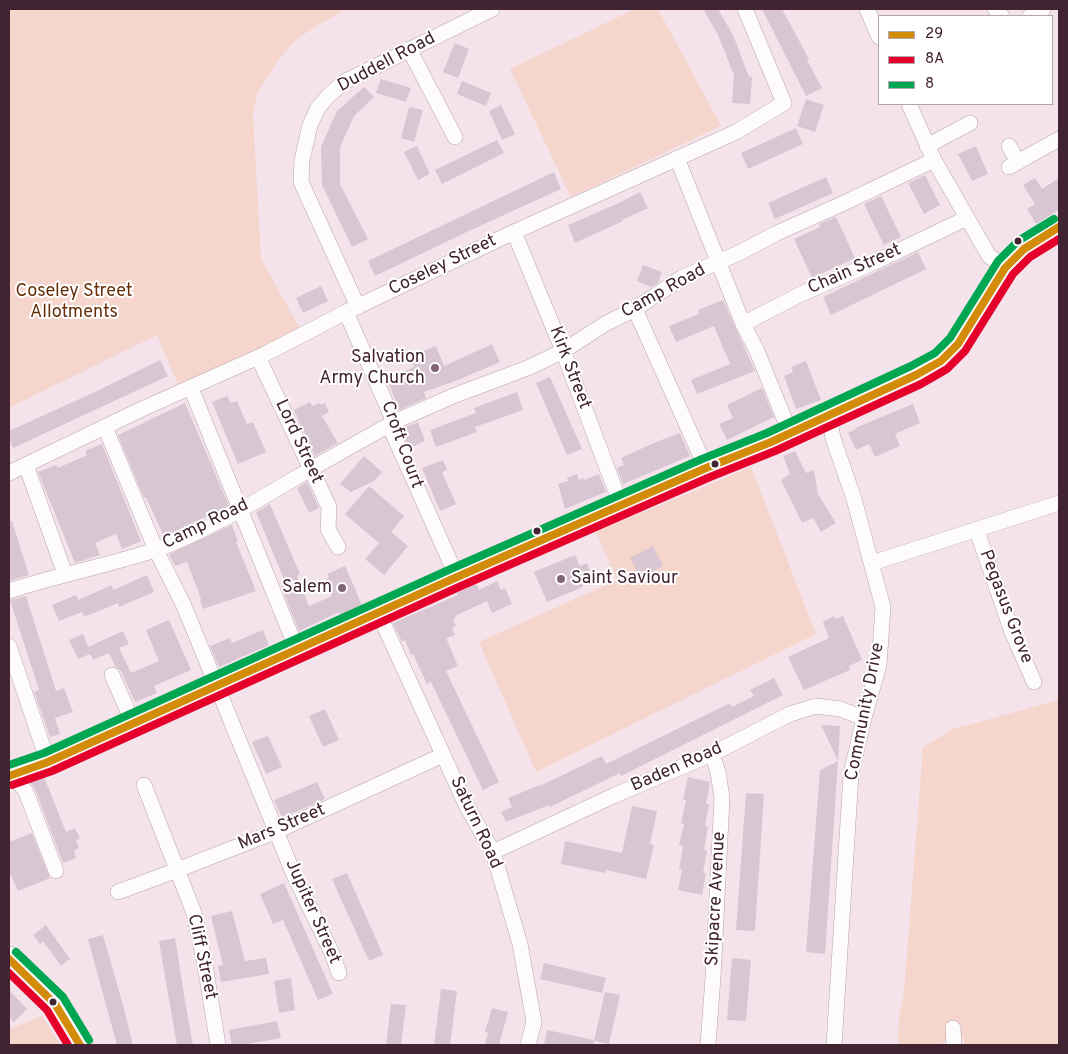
<!DOCTYPE html>
<style>
body{margin:0}
#map{position:relative;width:1068px;height:1054px;overflow:hidden;background:#f4e3ea;font-family:Overpass,sans-serif}
canvas{display:block}
.frame{position:absolute;inset:0;border:10px solid #412331;pointer-events:none}
.legend{position:absolute;left:878px;top:15px;width:175px;height:90px;box-sizing:border-box;background:#fff;border:1px solid #b3a7ad;margin:0;padding:6px 9px;list-style:none;font-size:15px;color:#412331}
.legend li{display:flex;align-items:center;gap:10px;height:25px}
.legend b{width:25px;border:1px solid #b3a7ad}
</style>
<div id="map">
<canvas width="1068" height="1054"></canvas>
<div class="frame"></div>
<ul class="legend">
<li><b style="height:6px;background:#d38c0a"></b>29</li>
<li><b style="height:6px;background:#e4002b"></b>8A</li>
<li><b style="height:6px;background:#00a651"></b>8</li>
</ul>
</div>
<script>
const g = document.querySelector('canvas').getContext('2d');
g.lineJoin = 'round';
function paint(path, color) { g.fillStyle = color; g.fill(path, 'evenodd'); }
function stroke(path, color, width, dash) { g.strokeStyle = color; g.lineWidth = width; g.lineCap = dash ? 'butt' : 'round'; g.setLineDash(dash || []); g.stroke(path); }
function write(font, color, halo, rows, align = 'center') {
  g.font = font + ' Overpass,sans-serif'; g.lineWidth = 4; g.setLineDash([]); g.textBaseline = 'middle'; g.strokeStyle = halo; g.fillStyle = color; for (const [text, x, y, turn = 0] of rows) {
    g.save(); g.translate(x, y); g.rotate((+turn || 0) * Math.PI / 180); g.textAlign = isNaN(turn) ? turn : align; if (halo) g.strokeText(text, 0, 0); g.fillText(text, 0, 0); g.restore();
  }
}
const green = new Path2D(`
 M9,9H347L318,25L297,39L279,59L257,93L253,115L261,259L303,334L181,392L157,335L9,408Z
 M635,9H658L721,126L571,197L510,69Z
 M751,467L816,634L536,772L479,642L617,580L596,532Z
 M1059,700V1045H964V1038L944,1041L943,1045H898L899,1015L904,992L923,747L953,729Z
 M42,1016L60,1045H9V1029Z`);
const building = new Path2D(`
 M703,9H718L733,35L749,77H752L750,104L732,103L734,75L718,35Z
 M762,9H782L809,59L807,60L822,88L806,96Z
 M455,43L469,49L458,78L443,72Z
 M381,79L411,88L406,102L376,93Z
 M462,81L491,93L486,106L457,94Z
 M364,87L374,97L354,116L340,147V184L368,239L352,247L322,185L321,147L337,111Z
 M806,99L824,105L815,132L797,126Z
 M501,105L515,134L502,140L489,111Z
 M409,107L423,110L414,142L401,138Z
 M796,128L803,144L748,169L741,153Z
 M497,140L504,153L442,184L435,170Z
 M417,146L430,174L418,180L404,152Z
 M976,146L988,174L972,181L958,154Z
 M554,172L561,189L471,230L375,276L368,261Z
 M925,175L940,205L924,214L908,183Z
 M826,177L833,193L775,219L768,203Z
 M1035,178L1042,189L1059,178V210L1036,224L1027,209L1035,204L1023,185Z
 M640,192L648,208L622,220L623,221L575,243L568,225L619,203Z
 M881,196L901,237L884,245L864,204Z
 M836,217L855,258L812,278L794,239L820,227L819,224Z
 M918,252L926,269L831,315L823,297Z
 M643,265L662,272L658,283L651,287L637,281Z
 M321,286L328,301L303,313L296,298Z
 M723,300L755,371L697,394L691,380L730,364L714,326L676,342L669,326L699,314L698,310Z
 M492,344L500,362L458,380L424,392L426,398L399,410L389,384L404,378L402,372L414,367L410,356L436,346L444,366Z
 M160,360L168,376L13,448L9,438V431L95,392Z
 M806,361L821,400L796,409L784,376L793,372L791,367Z
 M550,377L582,449L567,455L536,383Z
 M762,388L774,417L727,440L719,424L733,418L727,405Z
 M517,392L523,410L475,427L477,432L436,447L430,430L476,413L474,408Z
 M227,396L231,403L237,401L247,424L253,422L266,452L238,464L212,402Z
 M310,402L312,406L319,403L320,405L325,403L329,412L322,416L338,443L315,456L294,410Z
 M185,403L229,506L164,537L146,497L144,498L118,435Z
 M913,404L920,423L895,434L900,446L875,457L869,444L856,450L848,433L856,429L855,428Z
 M418,422L425,441L409,448L401,429Z
 M680,433L690,456L623,484L617,468L624,465L621,458L656,442Z
 M102,444L141,541L122,549L116,534L95,543L100,555L75,563L38,472L56,465L58,468L87,455L85,451Z
 M795,451L806,473L814,470L818,494L836,523L821,532L813,518L802,523L781,480L790,474L783,456Z
 M364,456L382,472L374,481L351,492L340,484Z
 M443,460L447,470L442,472L456,504L440,511L422,468Z
 M577,474L579,480L583,478L584,480L599,474L606,492L565,509L558,484L568,481L567,478Z
 M307,482L319,508L309,513L297,488Z
 M369,486L404,516L391,532L408,546L384,575L365,559L379,543L345,514Z
 M270,504L300,574L297,576L309,606L332,596L325,580L329,578L327,574L345,566L362,605L340,615L339,612L299,631L281,586L286,584L256,512Z
 M9,521H12L29,575L9,581Z
 M232,525L238,541L236,542L256,591L203,609L200,600L201,599L187,562L175,566L169,554Z
 M653,546L663,566L640,578L630,558Z
 M575,555L580,566L587,563L592,576L581,581L583,587L547,602L534,572Z
 M147,575L154,592L119,607L118,603L84,617L82,612L59,621L52,605L76,595L78,600L112,585L113,590Z
 M497,581L501,590L505,588L512,604L492,613L487,601L455,616L456,618L453,619L456,626L452,628L455,635L446,638L458,666L446,671L499,782L483,790L431,682L427,684L413,654L411,655L405,640L402,642L393,623L458,595L457,593L476,584L479,590Z
 M26,596L56,691L64,688L73,712L55,718L60,734L50,737L34,692L39,690L10,600Z
 M834,616L835,619L843,616L862,660L849,666L850,670L804,690L788,657L829,638L823,622Z
 M169,620L191,670L154,686L157,693L135,702L121,671L115,666L109,653L93,660L90,654L78,659L69,640L83,634L88,647L123,631L129,644L119,648L131,673L159,661L146,630Z
 M263,630L269,645L219,667L210,646L230,638L232,643Z
 M774,678L783,695L621,776L620,773L550,807L549,805L506,822L501,812L512,807L508,798L540,785V786L602,756L606,764L730,703L732,707L754,696L750,690Z
 M325,709L339,740L323,747L309,716Z
 M821,725L840,726L838,761Z
 M268,736L282,767L266,774L252,742Z
 M838,761L825,954L806,952L820,770Z
 M44,777L66,832L75,828L80,839L76,840L79,848L74,851L76,858L63,863L35,789L30,782Z
 M688,777L710,782L706,804H709L705,826L708,827L704,850L707,851L703,873H706L702,895L678,890L682,869H679L683,846L679,845L684,824L681,823L686,800H683Z
 M317,782L325,799L282,818L274,800Z
 M746,793L764,794L755,931L736,930Z
 M632,806L657,811L650,844L654,845L646,879L606,870L605,873L561,864L565,841L622,853Z
 M32,833L50,878L18,891L9,871V842Z
 M347,873L383,955L369,961L332,879Z
 M284,883L333,994L318,1000L283,920L273,924L260,894Z
 M232,911L245,961L266,958L269,974L221,982L218,966L223,965L211,916Z
 M46,925L70,959L61,966L43,941L40,944L33,935Z
 M103,935L123,1005L133,1045H117L88,939Z
 M175,938L185,1001L193,1045H177L167,988L159,941Z
 M732,958L751,960L746,1021L727,1020Z
 M544,963L606,978L602,993L540,979Z
 M291,978L295,1010L279,1013L274,981Z
 M441,989L457,991L450,1045H434Z
 M9,990L27,1009L14,1022L9,1017Z
 M605,992L620,995L609,1044L594,1041Z
 M391,1004L406,1005L401,1045H386Z
 M492,1008L508,1012L499,1045H485L488,1033L485,1032Z
 M277,1021L281,1038L242,1045H232L229,1030Z
 M547,1030L594,1040V1045H544Z`);
const minor = new Path2D(`
 M867,9L879,37
 M995,9L1002,16
 M1030,16L1043,9
 M409,49L455,137
 M909,104L934,160L989,256L1005,268
 M927,146L970,123
 M1009,146L1018,162
 M677,158L743,324L757,351L790,433
 M1009,167L1059,139
 M514,232L563,351L621,505
 M358,307L301,182L302,160L310,125L318,108L328,96L344,82L492,9
 M635,309L706,468
 M346,312L394,422L389,425L457,577
 M743,324L801,294L873,263L967,218
 M258,357L329,507L328,529L338,547
 M191,388L297,650
 M829,417L833,438L854,499L883,607L879,665L864,718L851,774L834,1045
 M394,422L453,396L530,367L563,351L605,324L635,309L683,277L739,253L777,233L844,203L934,160
 M105,427L156,550L184,606L294,875L331,951L339,973
 M26,465L65,574
 M9,473L142,409L265,354L346,312L514,232L736,132L784,103L745,9
 M977,531L1012,632L1034,682
 M872,563L1059,503
 M9,591C57,575 107,566 155,550C199,534 240,511 280,487C316,466 353,445 389,425
 M378,612L466,805L493,852L520,944L534,1022L528,1045
 M9,646L48,762
 M112,675L133,723
 M13,775L26,792L56,871
 M144,785L194,913L205,965L218,1045
 M493,852L613,796L712,754L790,714L816,706L840,709L864,718
 M118,892L177,870L277,831L443,755
 M953,1028L954,1045
 M708,1045L713,977L722,798L718,772L712,754`);
const secondary = new Path2D(`
 M9,776L48,762L457,577L706,468L771,442L916,375L941,361L958,344L1005,268L1024,249L1059,227`);
const primary = new Path2D(`
 M9,959L55,1004L80,1045`);
const bus1 = new Path2D(`
 M9,776L48,762L457,577L706,468L771,442L916,375L941,361L958,344L1005,268L1024,249L1059,227
 M9,959L55,1004L80,1045`);
const bus2 = new Path2D(`
 M12,785L52,771L461,586L710,477L775,451L921,384L947,369L965,351L1013,274L1030,257L1059,239
 M9,973L47,1010L68,1045`);
const bus3 = new Path2D(`
 M9,765L44,753L453,568L702,459L767,433L911,366L935,353L950,338L998,261L1018,241L1054,219
 M16,952L63,997L89,1040`);
const markers = [
 [1018,241,4.5,"#412331"],
 [435,368,5,"#806672"],
 [715,464,4.5,"#412331"],
 [537,531,4.5,"#412331"],
 [561,579,5,"#806672"],
 [342,588,5,"#806672"],
 [53,1002,4.5,"#412331"]
];
const streetNames = [
 ["Duddell Road",387,63,-28],
 ["Coseley Street",443,266,-26],
 ["Chain Street",855,270,-24],
 ["Camp Road",664,292,-29],
 ["Kirk Street",569,368,69],
 ["Lord Street",298,442,65],
 ["Croft Court",401,445,70],
 ["Camp Road",206,525,-26],
 ["Pegasus Grove",1005,607,69],
 ["Community Drive",866,712,-79],
 ["Baden Road",677,768,-24],
 ["Saturn Road",475,823,65],
 ["Mars Street",282,828,-23],
 ["Skipacre Avenue",717,899,-87],
 ["Jupiter Street",312,912,66],
 ["Cliff Street",201,957,78]
];
const parkNames = [
 ["Coseley Street",74,292],
 ["Allotments",74,313]
];
const poiNames = [
 ["Salvation",425,358],
 ["Army Church",425,379],
 ["Saint Saviour",571,579,"left"],
 ["Salem",332,588]
];
paint(green, '#f6d6cc');
paint(building, '#d8c7d2');
stroke(minor, '#b9a4ae', 16);
stroke(secondary, '#b9a4ae', 22);
stroke(primary, '#b9a4ae', 26);
stroke(minor, '#fdfbfc', 15);
stroke(secondary, '#fdfbfc', 21);
stroke(primary, '#fdfbfc', 25);
stroke(bus1, '#d38c0a', 8);
stroke(bus2, '#e4002b', 8);
stroke(bus3, '#00a651', 8);
for (const [x, y, r, color] of markers) { const dot = new Path2D(); dot.arc(x, y, r, 0, 2 * Math.PI); g.fillStyle = color; g.fill(dot); stroke(dot, '#fff', 2); }
write('18px', '#412331', '#fff', streetNames);
write('18px', '#662f08', '#fff', parkNames);
write('18px', '#412331', '#fff', poiNames, 'right');
</script>
